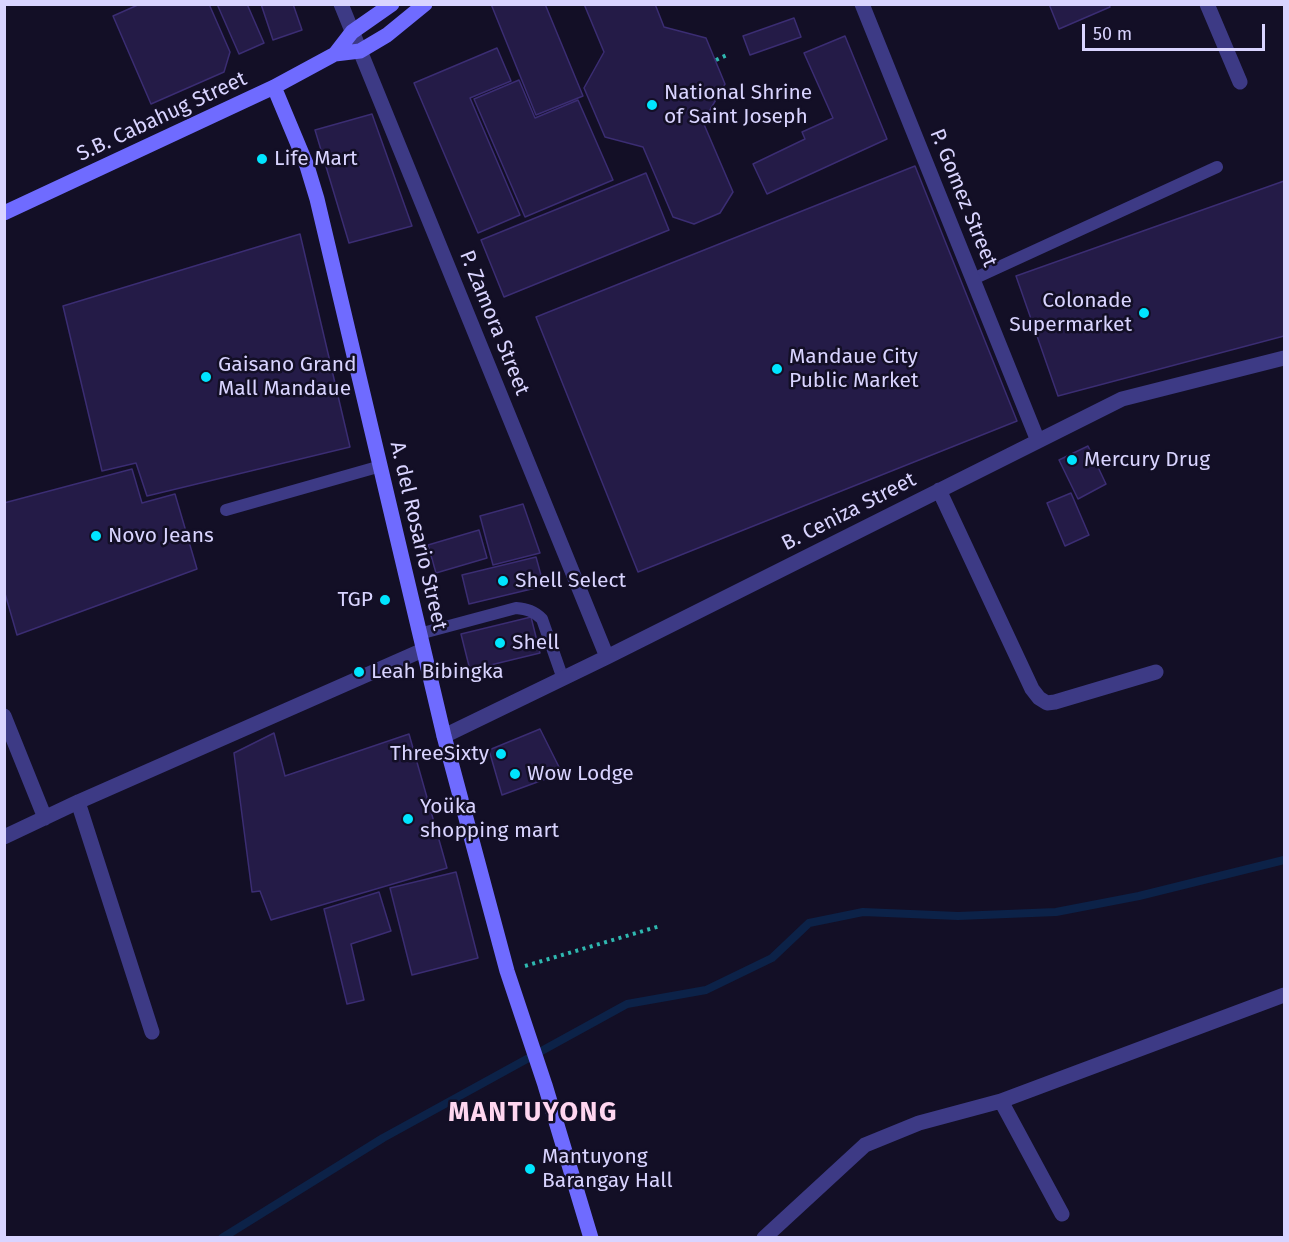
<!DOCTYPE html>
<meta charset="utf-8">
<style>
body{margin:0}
#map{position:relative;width:1289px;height:1242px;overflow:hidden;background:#130f26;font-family:"Fira Sans",sans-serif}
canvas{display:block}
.frame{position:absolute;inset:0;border:6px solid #d9d4ff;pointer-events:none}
.scale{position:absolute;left:1082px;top:24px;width:183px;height:27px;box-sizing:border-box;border:3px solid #d9d4ff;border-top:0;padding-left:8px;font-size:18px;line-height:21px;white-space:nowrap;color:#d9d4ff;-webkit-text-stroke:4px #130f26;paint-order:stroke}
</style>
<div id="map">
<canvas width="1289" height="1242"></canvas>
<div class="frame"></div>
<div class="scale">50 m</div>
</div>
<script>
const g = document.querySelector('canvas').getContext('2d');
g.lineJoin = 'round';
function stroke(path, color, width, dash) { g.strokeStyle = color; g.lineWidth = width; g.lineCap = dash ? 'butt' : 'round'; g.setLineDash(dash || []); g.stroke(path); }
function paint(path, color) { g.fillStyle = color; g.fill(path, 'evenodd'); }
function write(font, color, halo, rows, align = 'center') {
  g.font = font + ' "Fira Sans",sans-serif'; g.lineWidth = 5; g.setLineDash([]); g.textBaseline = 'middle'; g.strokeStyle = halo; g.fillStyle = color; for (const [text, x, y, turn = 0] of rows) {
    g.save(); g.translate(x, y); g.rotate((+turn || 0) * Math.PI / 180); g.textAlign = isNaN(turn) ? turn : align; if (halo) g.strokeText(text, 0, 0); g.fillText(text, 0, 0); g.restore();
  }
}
const stream = new Path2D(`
 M222,1238L383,1138L627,1004L706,990L772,958L809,923L863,912L958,916L1056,912L1139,896L1284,860`);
const building = new Path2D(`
 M140,4H209L230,52L224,72L151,104L113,16Z
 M217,4H247L264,43L239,54Z
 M261,4H293L302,30L273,40Z
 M491,4H545L583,96L536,115Z
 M584,4H655L664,27L706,38L725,84L703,122L733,192L720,213L694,224L673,217L643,147L605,137L584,88L604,52Z
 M1049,4H1109L1110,7L1059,29Z
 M794,18L801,37L750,55L743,36Z
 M845,36L887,139L767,194L753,164L805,139L802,132L833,118L804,53Z
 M497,48L511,81L470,98L520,215L478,233L414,83Z
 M519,80L535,118L578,100L613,180L525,217L474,99Z
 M372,114L412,226L349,243L315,130Z
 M915,166L1017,421L638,572L536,317Z
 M646,173L669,230L504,297L481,240Z
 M1284,181V336L1058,396L1016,276Z
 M300,234L350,447L147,496L136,463L102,471L63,306Z
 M1088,446L1106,484L1078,499L1059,460Z
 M132,469L142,503L175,494L197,569L17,635L4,590V503Z
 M1071,493L1089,535L1065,546L1047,503Z
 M523,504L540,553L493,565L480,516Z
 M479,530L487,558L436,573L428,545Z
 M536,557L544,586L469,604L462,575Z
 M531,617L540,653L470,670L461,634Z
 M540,729L562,773L502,795L489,750Z
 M274,733L285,776L409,734L447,868L271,920L260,891L252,892L234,753Z
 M456,872L478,958L412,975L390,888Z
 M379,892L391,931L351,944L364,1000L347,1004L324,909Z`);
const path = new Path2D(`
 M716,60L729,54
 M525,966L660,926`);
const lane = new Path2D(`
 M973,279L1217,167
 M226,510L381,466
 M419,634L516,608C527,609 534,611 542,619L563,679`);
const street = new Path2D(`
 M341,4L607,657
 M862,4L1038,441
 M1207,4L1240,82
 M939,490L1032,689L1039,698L1047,703L1055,702L1156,672
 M4,716L45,818
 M444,736L607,657L1122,399L1284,358
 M78,802L152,1032
 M4,837L78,802L423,650
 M1001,1101L1062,1214
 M764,1238L865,1145L919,1123L1001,1101L1284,995`);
const secondary = new Path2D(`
 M335,54L352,32L392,4
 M274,87L307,166L317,199L444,736L507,971L545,1085L591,1238
 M4,213L274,87L335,54L360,51L387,35L425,4`);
const markers = [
 [652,105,6,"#00e5ff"],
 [262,159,6,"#00e5ff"],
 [1144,313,6,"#00e5ff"],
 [777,369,6,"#00e5ff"],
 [206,377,6,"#00e5ff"],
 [1072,460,6,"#00e5ff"],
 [96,536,6,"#00e5ff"],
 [503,581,6,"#00e5ff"],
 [385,600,6,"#00e5ff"],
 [500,643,6,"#00e5ff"],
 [359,672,6,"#00e5ff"],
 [501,754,6,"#00e5ff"],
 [515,774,6,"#00e5ff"],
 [408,819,6,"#00e5ff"],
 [530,1169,6,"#00e5ff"]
];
const poiNames = [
 ["National Shrine",664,93],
 ["of Saint Joseph",664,117],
 ["Life Mart",274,159],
 ["Colonade",1132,301,"right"],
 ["Supermarket",1132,325,"right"],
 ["Mandaue City",789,357],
 ["Public Market",789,381],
 ["Gaisano Grand",218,365],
 ["Mall Mandaue",218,389],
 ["Mercury Drug",1084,460],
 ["Novo Jeans",108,536],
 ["Shell Select",515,581],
 ["TGP",373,600,"right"],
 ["Shell",512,643],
 ["Leah Bibingka",371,672],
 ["ThreeSixty",489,754,"right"],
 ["Wow Lodge",527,774],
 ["Yoüka",420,807],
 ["shopping mart",420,831],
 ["Mantuyong",542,1157],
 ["Barangay Hall",542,1181]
];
const streetNames = [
 ["S.B. Cabahug Street",162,117,-25],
 ["P. Gomez Street",963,198,68],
 ["P. Zamora Street",494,323,68],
 ["B. Ceniza Street",849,512,-27],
 ["A. del Rosario Street",418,536,77]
];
const districtNames = [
 ["MANTUYONG",533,1113]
];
stroke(stream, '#0c2248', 8);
paint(building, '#241b47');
stroke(building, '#3b2d73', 1.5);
stroke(path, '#2fb8b0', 4, [3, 4.5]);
stroke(lane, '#3d3a85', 12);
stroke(street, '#3d3a85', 15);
stroke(secondary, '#6f6bff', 15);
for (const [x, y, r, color] of markers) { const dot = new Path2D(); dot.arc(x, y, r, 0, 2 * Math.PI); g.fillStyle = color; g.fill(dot); stroke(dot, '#130f26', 2); }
write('21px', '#d9d4ff', '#130f26', poiNames, 'left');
write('21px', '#d9d4ff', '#130f26', streetNames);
g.letterSpacing = '1.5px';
write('bold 27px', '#ffd6f0', '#130f26', districtNames);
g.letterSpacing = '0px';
</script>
